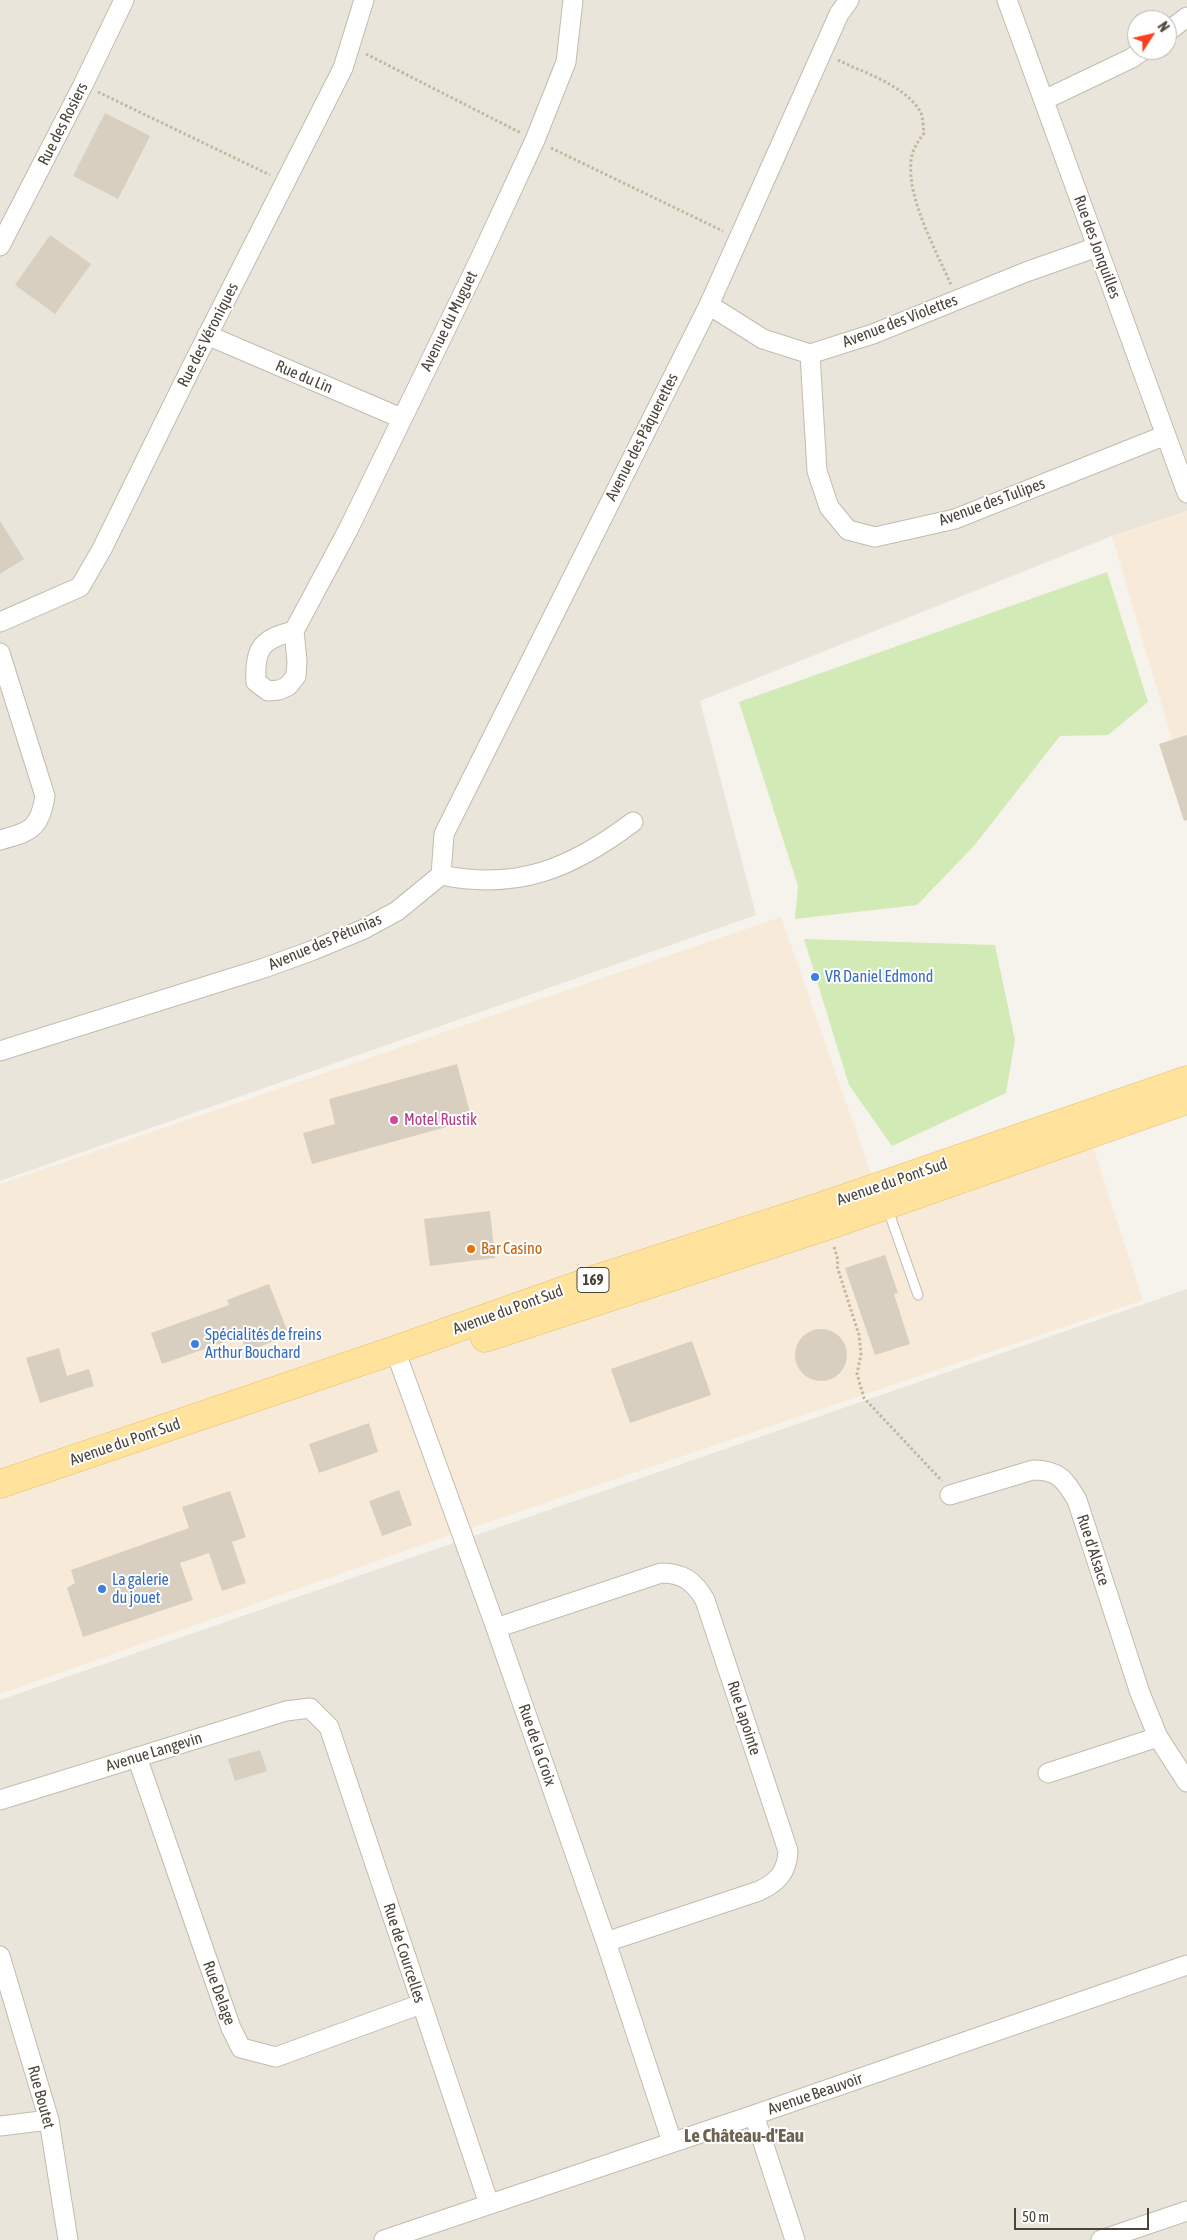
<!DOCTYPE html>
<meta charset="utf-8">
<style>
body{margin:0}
#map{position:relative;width:1187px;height:2240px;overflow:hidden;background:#f6f3ec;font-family:"Asap Condensed",sans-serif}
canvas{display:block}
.north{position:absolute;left:1127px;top:10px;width:50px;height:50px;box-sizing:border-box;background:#fff;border:1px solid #b7b4b0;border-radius:50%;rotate:55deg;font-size:14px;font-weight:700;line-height:20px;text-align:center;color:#4b4439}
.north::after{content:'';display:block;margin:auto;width:18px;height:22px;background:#fc3f1d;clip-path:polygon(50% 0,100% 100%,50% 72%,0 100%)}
.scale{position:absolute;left:1014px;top:2208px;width:135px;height:22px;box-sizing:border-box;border:2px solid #4b4439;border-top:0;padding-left:6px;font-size:15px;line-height:18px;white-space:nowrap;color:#4b4439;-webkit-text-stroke:4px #fff;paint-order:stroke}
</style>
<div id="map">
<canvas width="1187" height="2240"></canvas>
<div class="north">N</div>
<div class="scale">50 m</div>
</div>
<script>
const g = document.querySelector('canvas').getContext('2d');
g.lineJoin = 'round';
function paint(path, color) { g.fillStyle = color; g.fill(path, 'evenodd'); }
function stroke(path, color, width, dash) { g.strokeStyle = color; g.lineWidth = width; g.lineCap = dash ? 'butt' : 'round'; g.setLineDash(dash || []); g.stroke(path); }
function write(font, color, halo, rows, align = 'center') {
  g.font = font + ' "Asap Condensed",sans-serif'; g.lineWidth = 4; g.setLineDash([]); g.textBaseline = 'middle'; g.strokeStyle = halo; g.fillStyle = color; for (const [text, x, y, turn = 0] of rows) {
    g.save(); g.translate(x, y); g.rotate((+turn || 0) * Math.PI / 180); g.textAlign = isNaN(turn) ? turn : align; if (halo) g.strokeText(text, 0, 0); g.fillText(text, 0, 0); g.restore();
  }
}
const residential = new Path2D(`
 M0,0H1187V511L1112,536L700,701L756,915L0,1181ZM1137,20H1167V50H1137Z
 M1187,1289V2240H0V1700Z`);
const commercial = new Path2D(`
 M1187,511V791L1112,536Z
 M781,917L884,1211L1092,1144L1143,1300L450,1535L0,1694V1184Z`);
const green = new Path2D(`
 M1107,572L1148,702L1108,735L1060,736L973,847L917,905L795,919L798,886L739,702Z
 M804,939L995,945L1015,1040L1006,1093L892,1146L849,1085Z`);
const building = new Path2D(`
 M105,113L150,136L118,199L73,176Z
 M50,235L91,264L55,314L15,285Z
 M0,521L24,559L0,574Z
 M1187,735V820L1184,821L1159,744Z
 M457,1064L472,1120L312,1164L303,1133L335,1124L329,1099Z
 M490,1211L495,1258L430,1266L424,1219Z
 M885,1255L898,1293L894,1294L910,1344L875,1355L845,1268Z
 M269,1284L289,1335L246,1352L241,1336L162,1364L151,1333L229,1305L227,1300Z
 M795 1355a26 26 0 1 1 52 0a26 26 0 1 1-52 0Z
 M692,1341L711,1395L630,1423L611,1369Z
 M59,1348L67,1376L89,1369L94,1386L40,1403L26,1358Z
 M369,1423L378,1452L319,1473L309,1444Z
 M399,1490L412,1525L382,1536L369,1501Z
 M230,1491L246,1537L232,1542L246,1583L222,1591L209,1553L180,1563L193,1600L83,1637L67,1588L75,1583L71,1570L189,1528L182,1507Z
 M260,1750L267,1771L235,1781L228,1759Z`);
const path = new Path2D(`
 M366,54L521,133
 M838,60C864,73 903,84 920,111C923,116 923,126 924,133C918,142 912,149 911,161C907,199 936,250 951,285
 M98,92L270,175
 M551,148L723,231
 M834,1247L838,1260L837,1266L859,1335L861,1354L857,1374L864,1398L942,1481`);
const lane = new Path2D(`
 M887,1207L918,1295`);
const street = new Path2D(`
 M1007,0L1187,493
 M1167,32L1187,17
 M1044,100L1132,58L1143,50
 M0,246L83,85L124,0
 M709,305L763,339L810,354L873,334L1026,272L1097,247
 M207,335L401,418
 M810,354L817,471L829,507L848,530L875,537L955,519L1166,435
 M0,622L80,587L102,549L189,372L343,68L364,0
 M294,631C262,639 254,648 256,682L268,691L279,690L288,686L296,676L297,661L294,631L348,530L478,263L535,140L566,62L573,0
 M0,653L45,796C40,829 30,832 0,840
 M441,875L444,834L709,305L839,14L849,0
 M0,1051L264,968L311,951L364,929L397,911L441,875C518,891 572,868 633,822
 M395,1350L496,1628L606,1942L672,2142
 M950,1495L1033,1470C1059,1470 1065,1480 1077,1500L1140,1693L1158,1737L1187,1782
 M496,1628L661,1573C683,1573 694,1581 705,1600L788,1851C787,1872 778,1882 759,1891L606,1942
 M137,1757L231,2028L241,2048L276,2057L421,2004
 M1048,1773L1158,1737
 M0,1800L286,1711L310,1708L329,1727L489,2204
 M0,1956L49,2120L68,2240
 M754,2115L795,2240
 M0,2126L49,2120
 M384,2240L754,2115L1187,1965
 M1101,2240L1187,2211`);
const primary = new Path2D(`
 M485,1338L830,1225L1187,1100
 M0,1484L395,1350L602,1277L822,1206L1187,1080`);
const markers = [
 [815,977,5,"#3f7fe0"],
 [394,1120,5,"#d1479c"],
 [471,1249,5,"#e8710a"],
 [195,1344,5,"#3f7fe0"],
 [102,1589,5,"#3f7fe0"]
];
const shields = [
 [593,1280,32]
];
const shieldNames = [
 ["169",593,1280]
];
const streetNames = [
 ["Rue des Rosiers",63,124,-63],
 ["Rue des Jonquilles",1097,247,70],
 ["Avenue du Muguet",449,321,-64],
 ["Avenue des Violettes",900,321,-21],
 ["Rue des Véroniques",208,335,-63],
 ["Rue du Lin",304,377,23],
 ["Avenue des Pâquerettes",642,437,-63],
 ["Avenue des Tulipes",992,502,-20],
 ["Avenue des Pétunias",325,942,-23],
 ["Avenue du Pont Sud",892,1182,-19],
 ["Avenue du Pont Sud",508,1310,-20],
 ["Avenue du Pont Sud",125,1442,-19],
 ["Rue d'Alsace",1093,1550,72],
 ["Rue Lapointe",744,1718,72],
 ["Rue de la Croix",537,1745,71],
 ["Avenue Langevin",154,1752,-17],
 ["Rue de Courcelles",404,1953,72],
 ["Rue Delage",219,1993,70],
 ["Avenue Beauvoir",815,2094,-19],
 ["Rue Boutet",41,2097,75]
];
const shopNames = [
 ["VR Daniel Edmond",825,977],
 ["Spécialités de freins",205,1335],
 ["Arthur Bouchard",205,1353],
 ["La galerie",112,1580],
 ["du jouet",112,1598]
];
const hotelNames = [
 ["Motel Rustik",404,1120]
];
const foodNames = [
 ["Bar Casino",481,1249]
];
const quarterNames = [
 ["Le Château-d'Eau",744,2136]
];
paint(residential, '#eae5da');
paint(commercial, '#f7ead8');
paint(green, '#d2eab5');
paint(building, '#d8cfc1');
stroke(lane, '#c2bbae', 11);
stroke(street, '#c2bbae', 21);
stroke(primary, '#e6c16a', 29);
stroke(path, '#c4b79f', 3, [2.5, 2.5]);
stroke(lane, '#fff', 9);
stroke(street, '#fff', 19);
stroke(primary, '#ffe39c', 28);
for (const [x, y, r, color] of markers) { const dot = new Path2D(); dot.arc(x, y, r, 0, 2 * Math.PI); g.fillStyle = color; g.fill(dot); stroke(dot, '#fff', 2); }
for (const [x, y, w] of shields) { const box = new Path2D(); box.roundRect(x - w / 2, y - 12.5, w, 25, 4); g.fillStyle = '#fff'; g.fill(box); stroke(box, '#4b4439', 1); }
write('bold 15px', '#4b4439', null, shieldNames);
write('16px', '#4b4439', '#fff', streetNames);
write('16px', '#366cbe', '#fff', shopNames, 'left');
write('16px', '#b23c85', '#fff', hotelNames, 'left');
write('16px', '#c56008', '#fff', foodNames, 'left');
write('bold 19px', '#6e6250', '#fff', quarterNames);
</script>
